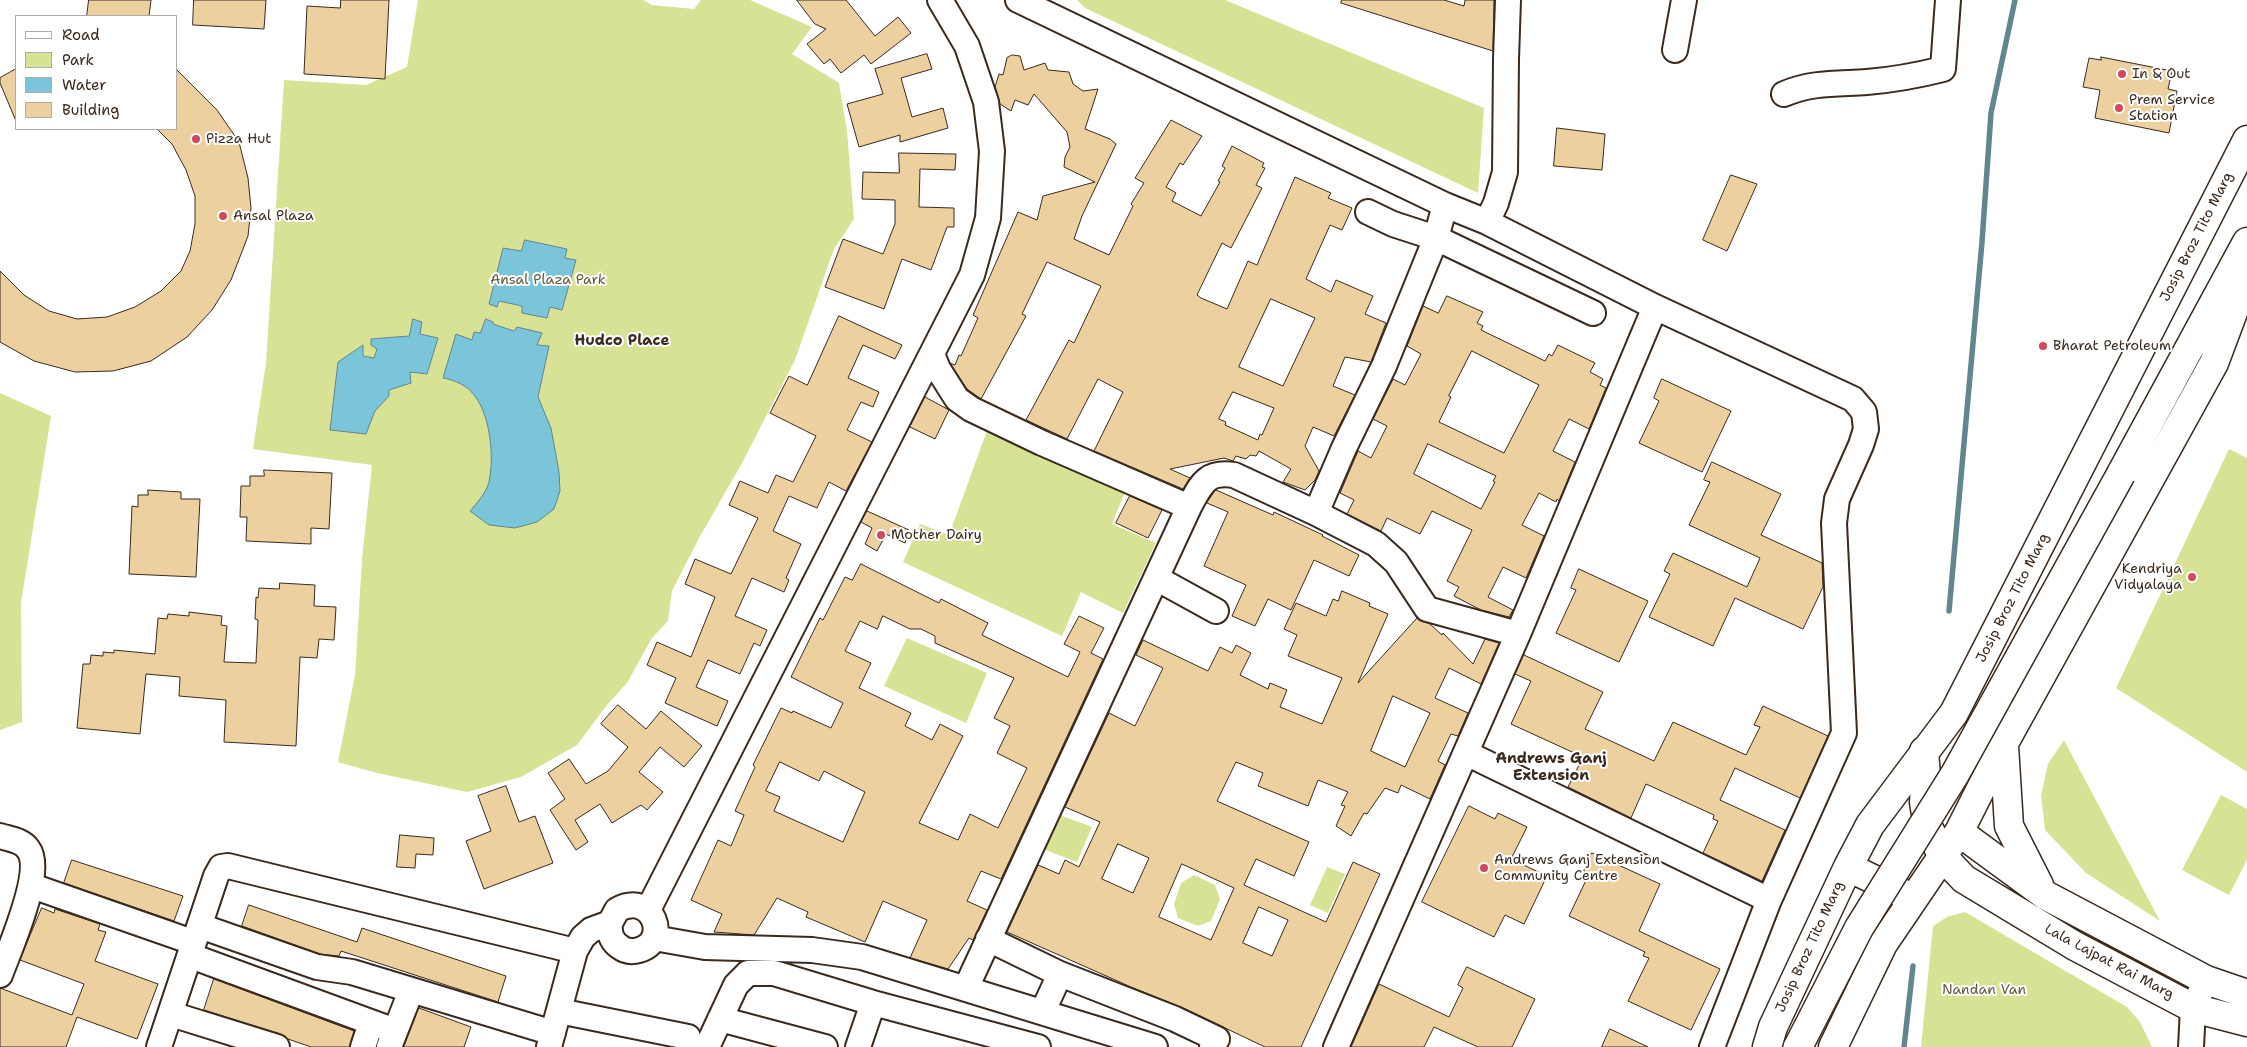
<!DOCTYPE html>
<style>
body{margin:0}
#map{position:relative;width:2247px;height:1047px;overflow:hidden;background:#fff;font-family:"Shantell Sans",sans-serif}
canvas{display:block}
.legend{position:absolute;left:15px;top:15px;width:162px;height:115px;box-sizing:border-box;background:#fff;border:1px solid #b1aaa5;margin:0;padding:6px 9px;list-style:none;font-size:15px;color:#3b2a1e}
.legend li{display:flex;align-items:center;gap:10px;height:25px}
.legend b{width:25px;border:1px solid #b1aaa5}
</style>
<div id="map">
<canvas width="2247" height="1047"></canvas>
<ul class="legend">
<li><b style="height:6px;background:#fff"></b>Road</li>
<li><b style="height:14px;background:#d7e295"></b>Park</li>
<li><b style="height:14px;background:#7ac5d9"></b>Water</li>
<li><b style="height:14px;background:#ecd0a0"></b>Building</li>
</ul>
</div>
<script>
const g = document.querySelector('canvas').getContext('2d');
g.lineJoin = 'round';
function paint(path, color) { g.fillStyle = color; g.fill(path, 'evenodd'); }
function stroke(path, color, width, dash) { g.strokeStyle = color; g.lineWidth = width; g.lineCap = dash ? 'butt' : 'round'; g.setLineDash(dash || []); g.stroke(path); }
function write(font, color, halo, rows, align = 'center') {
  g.font = font + ' "Shantell Sans",sans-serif'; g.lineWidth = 4; g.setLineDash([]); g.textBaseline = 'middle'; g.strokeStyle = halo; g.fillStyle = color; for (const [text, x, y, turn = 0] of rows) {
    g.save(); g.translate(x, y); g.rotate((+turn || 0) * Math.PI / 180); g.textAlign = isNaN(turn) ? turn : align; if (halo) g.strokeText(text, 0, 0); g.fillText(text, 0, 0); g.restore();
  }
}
const green = new Path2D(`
 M418,0H643L652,5L694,9L701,0H750L812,27L792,54L839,83L847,131L854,219L834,249L795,360L741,465L699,538L672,591L668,621L652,638L627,683L607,705L577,745L521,777L467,792L377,773L338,762L355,675L362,559L372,465L253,449L266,363L284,80L366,85L407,67Z
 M1077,0H1225L1484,108L1478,193L1085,8Z
 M0,393L51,416L21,603L22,722L0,730Z
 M988,428L1125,492L1112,524L1156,543L1123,613L1081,592L1062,636L903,562L920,524L949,535Z
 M2229,449L2247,458V772L2116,688Z
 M907,638L987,673L966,723L884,686Z
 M2064,740L2160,921L2086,873L2045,830L2041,795L2048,764Z
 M2221,795L2247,809V860L2229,895L2182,870Z
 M1057,814L1092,827L1077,862L1040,848Z
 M1327,867L1345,874L1328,913L1310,905Z
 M1194,875L1215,885L1220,899L1211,921L1198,926L1178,918L1174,904L1181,883Z
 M1965,912L2127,1007L2140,1022L2152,1047H1921L1933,926L1947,917Z`);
const water = new Path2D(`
 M525,240L567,249L565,258L576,260L562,310L550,307L547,318L522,313V306L499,301L497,307L489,304L503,248L521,251Z
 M413,319L422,322L420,334L438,338L427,374L410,372L411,383L389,390V396L375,411L366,434L330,430L338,362L363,345V356L374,358L377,349L371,345V339L409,336Z
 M486,319L493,322V324L514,331L517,327L542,333L537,345L549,346L538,397L551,428L559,472L560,491L554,509L537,522L515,528L489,525L470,511C477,503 486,493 489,482C494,457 491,418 475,396C468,386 455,380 443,378L456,334L472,340L474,332L480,333Z`);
const stream = new Path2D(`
 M1949,611L1982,242L1991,113L2015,0
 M1904,1047L1913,966`);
const building = new Path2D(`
 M89,0H151L149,16H87Z
 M194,0H266L264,29L193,25Z
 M341,0H389L385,79L304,74L307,6L340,8Z
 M797,0H846L875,36L898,17L911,33L871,64L864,55L841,73L830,59L824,64L807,44L826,29L815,24Z
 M1342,0H1444L1464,6L1465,0H1494L1493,51L1341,3Z
 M927,54L932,69L901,78L912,117L943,108L948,128L900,142V135L859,147L847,104L883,94L875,69Z
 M1012,55L1020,56L1024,70L1045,63L1048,70L1069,72L1073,84L1083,91L1098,89L1085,129L1110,139L1116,144L1082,216L1074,239L1109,255L1133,206L1131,204L1144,183L1135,178L1171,120L1202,136L1183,165L1180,163L1166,187L1176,193L1172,201L1201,216L1220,182L1218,181L1225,168L1222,166L1232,146L1264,163L1262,167L1265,168L1256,185L1262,188L1231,248L1222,243L1197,295L1201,298L1227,309L1248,261L1257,265L1295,177L1331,193L1328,198L1352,208L1342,230L1330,225L1306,279L1331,292L1336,280L1373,296L1365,314L1386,323L1371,362L1345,357L1333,386L1355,395L1334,436L1313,427L1305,446L1319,471L1315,480L1305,490L1283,482L1291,469L1259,451L1256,456L1250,455L1246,459L1236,456L1233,461L1224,458L1170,469L1190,478L1183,489L1094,451L1123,392L1098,379L1067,439L1026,420L1069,340L1074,343L1101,286L1047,262L1022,314L1026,316L981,399L967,389L950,363L955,365L959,355L961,356L978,318L973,315L1018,212L1037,220L1043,196L1095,182L1064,167L1065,157L1070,147L1067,132L1034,94L1028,105L1015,100L1011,111L1000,104L995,87L999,74L1003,75L1007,58ZM1271,299L1315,318L1283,386L1239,367ZM1233,392L1274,408L1262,435L1260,434L1258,440L1225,425L1226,422L1219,419Z
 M2101,57L2172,71L2168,89L2177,91L2169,133L2095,118L2100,90L2083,87L2089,58L2101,60Z
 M16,69V121L0,83V78Z
 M176,69L217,110L239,142L248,178L251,208L248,236L231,280L212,310L187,337L151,361L113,371L75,372L34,361L0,342V271L24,295L49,311L77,319L107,317L135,307L161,291L181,271L190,251L195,224V196L186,170L172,144L157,129H176Z
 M1557,128L1605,134L1602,170L1554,166Z
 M899,153L956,154L955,170L920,169L919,207L954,208V227H947L931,270L902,259L884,309L825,287L843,239L883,254L895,224V200L862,199L863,172L899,173Z
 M1731,175L1757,184L1727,251L1703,240Z
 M1447,296L1483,312L1477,323L1483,326L1481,330L1545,361L1549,354L1552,356L1558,345L1595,363L1590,372L1603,379L1600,385L1606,388L1589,429L1569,419L1553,451L1575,462L1559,501L1557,499L1556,502L1539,493L1522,525L1544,536L1526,578L1503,567L1488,597L1513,610L1509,617L1481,610L1454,596L1459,587L1447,581L1472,530L1432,511L1420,534L1387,518L1381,531L1347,514L1354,500L1340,493L1358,451L1371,458L1387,426L1373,419L1393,379L1405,385L1421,354L1407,346L1423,306L1438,313ZM1472,351L1539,385L1504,453L1439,422L1451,397L1449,396ZM1428,444L1496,476L1493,481L1495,482L1481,509L1414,474Z
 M839,316L902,345L895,359L863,345L848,378L879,392L873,407L861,402L847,430L872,442L846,491L829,482L817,508L789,496L773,531L801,544L786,578L789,580L784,592L752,578L735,616L767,630L760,646L754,643L740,674L708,660L696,687L728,701L717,726L665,703L676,678L647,665L657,642L691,657L715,597L685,584L695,559L731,574L758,518L729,505L740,481L768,493L776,475L793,482L816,436L770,413L789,376L807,385Z
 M1662,379L1731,411L1702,472L1639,443L1659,401L1654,398Z
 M925,397L949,410L935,439L910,427Z
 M1712,462L1781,494L1761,535L1822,563L1823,587L1803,629L1735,598L1713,646L1649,617L1670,574L1664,571L1673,553L1747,587L1760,558L1689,525L1710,482L1704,480Z
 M264,470L332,473L329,529L311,528V544L246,541L247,517H240L241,486H250V476H264Z
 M148,490L181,492V499H200L196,577L129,574L132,506L138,507V495H148Z
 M1216,490L1273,515L1274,512L1323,535L1322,536L1359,555L1349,576L1314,560L1291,610L1268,599L1255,626L1232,616L1246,585L1204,566L1228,512L1207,503Z
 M1130,496L1162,510L1148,538L1116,523Z
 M867,511L909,530L905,543L886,534L877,551L865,544L872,528L861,522Z
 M861,564L939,603L941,599L988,623L982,635L1068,677L1080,652L1064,644L1079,616L1104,628L1091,653L1103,659L1001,879L981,871L967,901L987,910L973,940L969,938L948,969L910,958L927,920L883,901L865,942L806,917L808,912L777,898L754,935L714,932L722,914L691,900L718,840L731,846L744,815L735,811L755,767L753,765L781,708L792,713L793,711L831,728L843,703L791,677L820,618L823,620L845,577L852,580ZM883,616L910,629H921L935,636V643L1014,678L994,718L1010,726L997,753L1027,768L998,828L970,814L958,840L919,823L963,736L940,724L932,740L905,726L911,713L859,688L871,663L845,651L860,621L877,629ZM780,762L819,781L824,771L865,792L843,842L774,811L780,797L766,791Z
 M1579,569L1648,601L1619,662L1556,633L1576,590L1571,588Z
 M280,583L315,585L314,606L336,607L334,640L319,639L317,658L300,657L296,746L224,742L226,700L179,696L180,677L146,674L140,734L77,728L83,664H90L91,655L103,656V652L114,653V650L155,654L158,618L167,619L168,614L189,616V612L222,616L221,625L227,626L224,662L256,663L258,620L255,619L256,597L258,598L259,588L279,589Z
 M1342,591L1370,603L1369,606L1388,614L1358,683L1417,618L1430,624L1442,635L1443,633L1473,664L1485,639L1499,643L1481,684L1449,668L1435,698L1468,713L1458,736L1451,734L1438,761L1445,765L1430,799L1401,785L1398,793L1385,788L1367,814L1364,813L1351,836L1336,826L1345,806L1341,805L1348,792L1318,780L1308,806L1258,786L1263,773L1236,762L1217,801L1309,842L1294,876L1256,859L1244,885L1326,922L1353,862L1380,874L1301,1047H1265L1181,1007L1131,987L1007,932L1038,865L1059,874L1065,860L1079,867L1100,822L1065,807L1109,713L1135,726L1163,668L1136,655L1143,640L1208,671L1220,647L1232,653L1236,645L1251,653L1240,675L1268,689L1270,683L1287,690L1280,707L1322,724L1342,678L1288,656L1297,635L1284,629L1296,603L1326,616L1333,599L1338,601ZM1393,696L1430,713L1405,767L1371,751ZM1118,844L1149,858L1133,893L1102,879ZM1182,864L1234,888L1211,940L1159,917ZM1259,907L1288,920L1272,956L1243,943Z
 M1524,655L1603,692L1585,729L1654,761L1673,722L1746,755L1760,727L1754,725L1763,706L1828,736L1800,798L1735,768L1720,800L1785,830L1762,881L1703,853L1718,821L1713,819L1714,815L1646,784L1631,818L1568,787L1583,757L1511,724L1531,681L1515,674Z
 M618,705L646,729L661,711L702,746L684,767L660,747L639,772L663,792L647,810L641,805L612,823L600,804L575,820L588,842L576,850L550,810L565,799L548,773L569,759L586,784L608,771L628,747L601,724Z
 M506,786L519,822L535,816L553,863L484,889L466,841L491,831L478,796Z
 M1469,806L1495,819L1498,813L1527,827L1511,859L1547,876L1524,924L1505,915L1494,937L1422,902Z
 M400,835L434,838L433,855L416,854L415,868L397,867Z
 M1592,853L1660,884L1639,931L1720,969L1691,1030L1628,1001L1649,958L1643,956L1645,952L1569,916L1589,874L1584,871Z
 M72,860L183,896L174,921L64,883Z
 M249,905L357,942L362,928L506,976L498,1002L341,951L339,956L320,954L242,926Z
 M42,908L54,913L55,909L100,924L98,930L106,932L95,961L158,984L137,1039L77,1017L66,1047H0V988L72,1015L84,984L20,960Z
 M1467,967L1535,999L1512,1047H1478L1434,1027L1424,1047H1351L1379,984L1449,1017L1463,988L1458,985Z
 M214,979L354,1031L350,1047H311L288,1039L281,1034L204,1010Z
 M419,1008L471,1027L464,1047H404Z
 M1610,1029L1648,1047H1602Z`);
const minor = new Path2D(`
 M1018,0L1445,205L1487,222L1655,307L1518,634L1336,1047
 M1675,50L1684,0
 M1784,94C1812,82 1837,84 1867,82C1892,80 1919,75 1943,69L1948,0
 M1445,205L1436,238L1593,313
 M1487,222L1496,203L1505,172L1506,59L1508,0
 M1655,307L1853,399L1864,412L1866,429L1861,445L1837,499L1834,523L1844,733L1769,900L1712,1047
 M932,354L938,369L957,399L971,409L1042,443L1189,507
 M1316,513L1344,448L1384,366L1436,238L1393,224L1368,212
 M1156,578L1216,611
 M1466,753L1769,900
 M0,836C9,839 22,840 28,849C45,871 9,950 0,975
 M32,886L181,938
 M648,910L972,275L988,218L992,151L986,102L967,46L940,0
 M200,926L317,967L352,972L553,1033
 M654,938L705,947L812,950L862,957L1155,1047
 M988,939L1060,974
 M191,956L395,1031
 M966,988L1189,507C1201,485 1205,471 1234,475L1316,513L1376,544L1396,562L1427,609L1518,634
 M559,1011L688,1037
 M1043,1011L1060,974L1175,1019L1217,1039L1212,1047
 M171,1014L277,1047
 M720,1019L825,1047
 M159,1047L216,876L221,867L228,866L575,951
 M363,1047L371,1023
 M389,1047L411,991
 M549,1047L575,951L583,937L591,930L610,923L617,910C653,890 671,941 639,950C632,952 625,951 620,947C611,941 609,933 610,923
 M707,1047L736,985L748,973H774L873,1003L1038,1047
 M858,1047L873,1003
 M2191,1047L2193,1008L2206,980`);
const major = new Path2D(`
 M2121,474L2247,242
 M2004,746L2009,826L2039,885
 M1924,751L1926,776L1924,802L1928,827L1943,857L1964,879L2075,946L2193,1008L2247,1022
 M1959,832L2045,895L2206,980L2247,994
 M1848,867L1906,895
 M1767,1047L1773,1027L1848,867L1870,825L1954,713L2247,140
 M1833,1047L1883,944L1959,832L2003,745L2214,363L2247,275`);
const majorBridge = new Path2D(`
 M1798,1047L1859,928L1955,774L2121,474`);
const markers = [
 [2122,74,5,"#d1495b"],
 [2119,108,5,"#d1495b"],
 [196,139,5,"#d1495b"],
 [223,216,5,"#d1495b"],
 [2043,346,5,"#d1495b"],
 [881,535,5,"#d1495b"],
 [2192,577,5,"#d1495b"],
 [1484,868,5,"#d1495b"]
];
const poiNames = [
 ["In & Out",2132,74],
 ["Prem Service",2129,100],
 ["Station",2129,116],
 ["Pizza Hut",206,139],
 ["Ansal Plaza",233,216],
 ["Bharat Petroleum",2053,346],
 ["Mother Dairy",891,535],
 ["Kendriya",2182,569,"right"],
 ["Vidyalaya",2182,585,"right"],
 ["Andrews Ganj Extension",1494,860],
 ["Community Centre",1494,876]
];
const streetNames = [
 ["Josip Broz Tito Marg",2197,237,-63],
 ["Josip Broz Tito Marg",2013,598,-63],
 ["Josip Broz Tito Marg",1810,947,-65],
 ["Lala Lajpat Rai Marg",2109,962,28]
];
const parkNames = [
 ["Ansal Plaza Park",548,280],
 ["Nandan Van",1984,990]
];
const neighbourhoodNames = [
 ["Hudco Place",622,341],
 ["Andrews Ganj",1551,759],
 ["Extension",1551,776]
];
paint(green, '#d7e295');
paint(water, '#7ac5d9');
stroke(water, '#61878e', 1);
stroke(stream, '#61878e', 5.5);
paint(building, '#ecd0a0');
stroke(building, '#3b2a1e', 1);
stroke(minor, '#3b2a1e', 28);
stroke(major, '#3b2a1e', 31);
stroke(minor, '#fff', 24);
stroke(major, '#fff', 28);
stroke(majorBridge, '#3b2a1e', 31, []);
stroke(majorBridge, '#fff', 28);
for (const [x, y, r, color] of markers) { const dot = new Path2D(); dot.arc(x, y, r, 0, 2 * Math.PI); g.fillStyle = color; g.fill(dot); stroke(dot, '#fff', 2); }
write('14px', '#3b2a1e', '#fff', poiNames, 'left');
write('14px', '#3b2a1e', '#fff', streetNames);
write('14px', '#62583c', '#fff', parkNames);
write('bold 15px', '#3b2a1e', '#fff', neighbourhoodNames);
</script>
